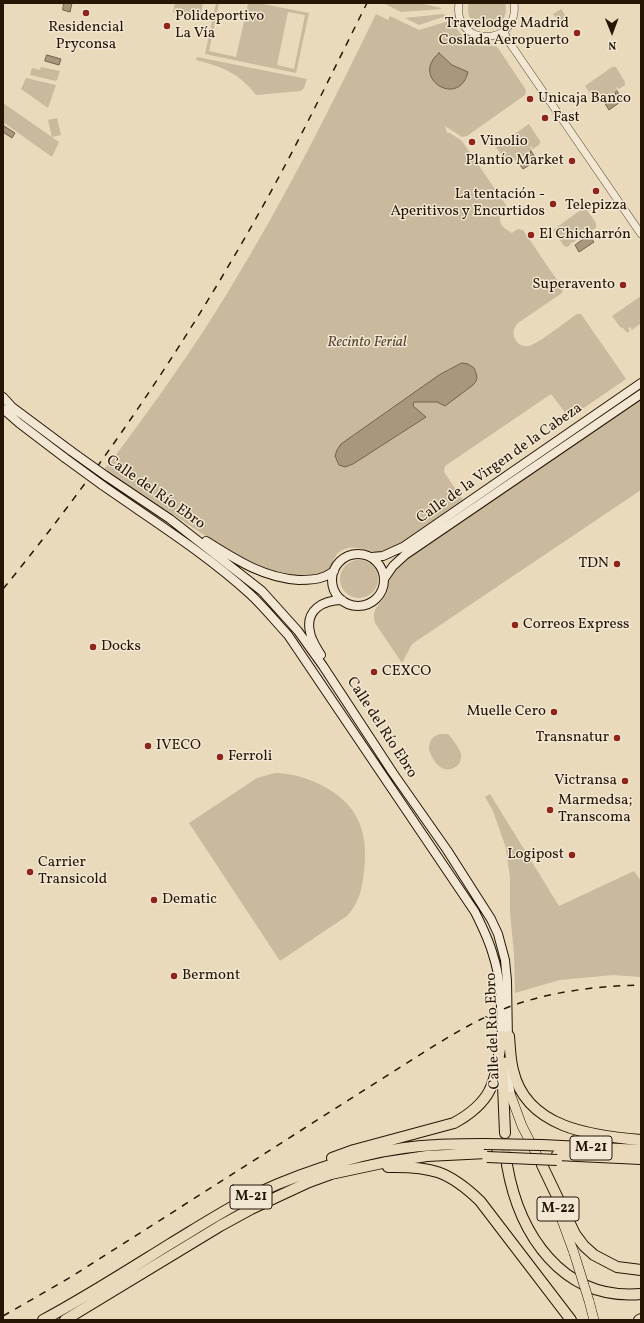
<!DOCTYPE html>
<meta charset="utf-8">
<style>
body{margin:0}
#map{position:relative;width:644px;height:1323px;overflow:hidden;background:#eadabc;font-family:Vollkorn,serif}
canvas{display:block}
.frame{position:absolute;inset:0;border:4px solid #271504;pointer-events:none}
.north{position:absolute;left:592px;top:12px;width:40px;height:40px;-webkit-text-stroke:3px #f1e7d3;paint-order:stroke;rotate:179deg;font-size:11px;font-weight:700;line-height:16px;text-align:center;color:#271504}
.north::after{content:'';display:block;margin:auto;width:14px;height:18px;background:#271504;clip-path:polygon(50% 0,100% 100%,50% 72%,0 100%)}
</style>
<div id="map">
<canvas width="644" height="1323"></canvas>
<div class="frame"></div>
<div class="north">N</div>
</div>
<script>
const g = document.querySelector('canvas').getContext('2d');
g.lineJoin = 'round';
function paint(path, color) { g.fillStyle = color; g.fill(path, 'evenodd'); }
function stroke(path, color, width, dash) { g.strokeStyle = color; g.lineWidth = width; g.lineCap = dash ? 'butt' : 'round'; g.setLineDash(dash || []); g.stroke(path); }
function write(font, color, halo, rows, align = 'center') {
  g.font = font + ' Vollkorn,serif'; g.lineWidth = 3; g.setLineDash([]); g.textBaseline = 'middle'; g.strokeStyle = halo; g.fillStyle = color; for (const [text, x, y, turn = 0] of rows) {
    g.save(); g.translate(x, y); g.rotate((+turn || 0) * Math.PI / 180); g.textAlign = isNaN(turn) ? turn : align; if (halo) g.strokeText(text, 0, 0); g.fillText(text, 0, 0); g.restore();
  }
}
const green = new Path2D(`
 M175,3H203L200,18L173,12Z
 M216,3H219L209,51L236,57L248,4L245,3H258L309,13L296,73L205,54ZM288,12L305,15L294,69L277,65Z
 M383,3H419L441,8V9L401,12Z
 M469,3H505C513,36 460,34 469,3Z
 M561,9L569,21L561,26L553,14Z
 M376,14L388,20L390,16L419,30L452,20C458,34 470,45 486,46C491,46 494,45 498,48L526,90L525,95L467,136L462,137L445,126L447,133H450L462,141L506,205L505,209L500,213C499,226 503,227 512,233L518,229L523,230L563,289L562,293L518,323C509,332 515,348 529,346C538,344 568,320 577,314H581L626,379L569,418L551,394L445,466L444,472L463,500L390,550C385,551 380,553 375,552C365,550 355,545 345,549C332,553 335,565 326,571C309,583 269,572 252,564C246,562 239,557 233,554L104,469L113,459C153,405 193,350 228,292C283,202 330,109 376,14Z
 M443,14L446,16L419,25L405,18Z
 M197,57L307,79L304,88L301,91L256,95C239,73 223,67 196,60Z
 M41,67L60,71L57,80L56,81L30,75L32,68L40,70Z
 M612,67H616L625,82V85L619,89L617,87L616,88L618,90L602,101L600,99L599,100L600,102L597,104L585,86Z
 M26,78L56,85L48,108L21,89Z
 M3,103L59,142L52,157L3,122Z
 M57,118L61,135L52,137L48,120Z
 M529,124L540,141V144L533,149L531,146L530,147L532,150L516,161L514,158L509,162H506L496,147Z
 M585,207L596,223V228L590,231L588,230H587L588,232L572,243L570,242L571,244L567,247L564,246L553,230Z
 M641,296V323L632,330L630,327L628,328L630,331L627,333L623,328L620,327L612,316Z
 M641,399V490L412,644L402,663L375,623C371,607 380,606 387,593C389,589 388,585 389,581C394,566 410,557 422,549Z
 M340 579a19 19 0 1 1 38 0a19 19 0 1 1-38 0Z
 M441,734H448C452,739 461,749 461,755C463,767 447,774 439,766C434,762 431,755 429,750C429,740 432,736 441,734Z
 M275,773C291,773 304,777 319,784C357,802 369,830 364,872C362,889 359,903 347,916L280,961L189,823L257,778Z
 M490,794L559,906L634,871L641,881V977L613,975L560,980L515,993L514,954L510,912V877L505,845L493,811L485,797Z`);
const water = new Path2D(`
 M64,3H72L70,12L63,10Z
 M439,53L452,65L468,72C459,109 409,78 439,53Z
 M47,55L61,59L59,65L45,61Z
 M617,91L623,100L609,110L604,102L616,94L615,93Z
 M4,126L15,133L12,138L3,132Z
 M531,151L537,160L523,169L518,162L530,154Z
 M588,234L594,242L579,252L575,245L586,237V235Z
 M462,363L468,364L474,368C477,375 479,379 473,385L445,406L437,402H414L413,406L426,417L353,464L345,467L339,465L335,456L337,450L341,444L439,375Z`);
const motorwayTunnel = new Path2D(`
 M505,1133L507,1165`);
const tertiary = new Path2D(`
 M459,3C452,47 520,48 514,3
 M504,31L507,39L641,234`);
const secondary = new Path2D(`
 M3,397L12,407L71,451
 M3,409L19,423L65,458
 M106,476L170,519L262,591L298,631L323,666L393,773L447,850L491,919L498,934L505,960L507,981L508,1041
 M102,485C152,520 205,553 250,594C264,607 275,621 288,635L475,912C482,926 489,940 493,955C502,981 501,1013 502,1040
 M206,541C235,559 263,578 299,580C307,580 316,580 323,577C327,576 331,573 334,571
 M332 580a26 26 0 1 1 52 0a26 26 0 1 1-52 0Z
 M371,557L383,556L403,547L641,383
 M384,579L393,566L405,555L641,394
 M321,655C317,648 311,640 310,632C305,610 323,600 342,600
 M508,1061L509,1084L511,1096`);
const trunk = new Path2D(`
 M511,1096L522,1126L542,1165
 M556,1204L574,1253
 M589,1301L594,1320`);
const motorway = new Path2D(`
 M509,1036C510,1047 510,1059 513,1070C526,1128 592,1136 641,1140
 M502,1062L505,1133
 M542,1145L641,1150
 M557,1155L641,1159
 M332,1158L354,1150L454,1123C496,1100 495,1079 502,1036
 M507,1165C519,1234 562,1301 641,1294
 M542,1165L575,1234L584,1246L594,1255L617,1267L641,1270
 M388,1167C431,1166 449,1171 480,1201L571,1320
 M43,1320C86,1297 128,1270 170,1244C205,1223 240,1200 278,1184C327,1164 383,1147 436,1145C452,1144 468,1144 484,1144
 M65,1320L220,1226L251,1209L309,1182L331,1174L387,1162L427,1156L487,1153
 M639,1320L641,1319`);
const rail = new Path2D(`
 M3,589C99,472 185,345 259,213C298,144 332,73 367,3
 M3,1316L71,1277L391,1073C431,1048 470,1021 514,1005C555,991 598,986 641,985`);
const secondaryBridge = new Path2D(`
 M71,451L106,476
 M65,458L102,485`);
const trunkBridge = new Path2D(`
 M574,1253L589,1301`);
const motorwayBridge = new Path2D(`
 M484,1144L542,1145
 M487,1157L557,1160`);
const markers = [
 [86,13,4,"#8f2418"],
 [167,26,4,"#8f2418"],
 [577,33,4,"#8f2418"],
 [530,99,4,"#8f2418"],
 [545,118,4,"#8f2418"],
 [472,142,4,"#8f2418"],
 [572,161,4,"#8f2418"],
 [596,191,4,"#8f2418"],
 [553,204,4,"#8f2418"],
 [531,235,4,"#8f2418"],
 [623,285,4,"#8f2418"],
 [617,564,4,"#8f2418"],
 [515,625,4,"#8f2418"],
 [93,647,4,"#8f2418"],
 [374,672,4,"#8f2418"],
 [554,712,4,"#8f2418"],
 [617,738,4,"#8f2418"],
 [148,746,4,"#8f2418"],
 [220,757,4,"#8f2418"],
 [625,781,4,"#8f2418"],
 [550,810,4,"#8f2418"],
 [572,855,4,"#8f2418"],
 [30,872,4,"#8f2418"],
 [154,900,4,"#8f2418"],
 [174,976,4,"#8f2418"]
];
const shields = [
 [591,1148,42],
 [251,1197,42],
 [558,1209,42]
];
const shieldNames = [
 ["M-21",591,1148],
 ["M-21",251,1197],
 ["M-22",558,1209]
];
const poiNames = [
 ["Polideportivo",175,17],
 ["La Vía",175,34],
 ["Travelodge Madrid",569,24,"right"],
 ["Coslada Aeropuerto",569,41,"right"],
 ["Residencial",86,28,"center"],
 ["Pryconsa",86,45,"center"],
 ["Unicaja Banco",538,99],
 ["Fast",553,118],
 ["Vinolio",480,142],
 ["Plantío Market",564,161,"right"],
 ["La tentación -",545,195,"right"],
 ["Aperitivos y Encurtidos",545,212,"right"],
 ["Telepizza",596,206,"center"],
 ["El Chicharrón",539,235],
 ["Superavento",615,285,"right"],
 ["TDN",609,564,"right"],
 ["Correos Express",523,625],
 ["Docks",101,647],
 ["CEXCO",382,672],
 ["Muelle Cero",546,712,"right"],
 ["Transnatur",609,738,"right"],
 ["IVECO",156,746],
 ["Ferroli",228,757],
 ["Victransa",617,781,"right"],
 ["Marmedsa;",558,801],
 ["Transcoma",558,818],
 ["Logipost",564,855,"right"],
 ["Carrier",38,863],
 ["Transicold",38,880],
 ["Dematic",162,900],
 ["Bermont",182,976]
];
const parkNames = [
 ["Recinto Ferial",367,343]
];
const streetNames = [
 ["Calle de la Virgen de la Cabeza",500,464,-35],
 ["Calle del Río Ebro",155,493,35],
 ["Calle del Río Ebro",381,728,57],
 ["Calle del Río Ebro",494,1031,-92]
];
paint(green, '#c9b99d');
paint(water, '#a8977d');
stroke(water, '#74634d', 1);
stroke(motorwayTunnel, '#cdbca0', 10, [10, 5]);
stroke(tertiary, '#584632', 8);
stroke(secondary, '#271504', 10);
stroke(trunk, '#271504', 10);
stroke(motorway, '#271504', 12);
stroke(tertiary, '#f1e7d3', 7);
stroke(secondary, '#f1e7d3', 8);
stroke(trunk, '#eadabc', 9);
stroke(motorway, '#eadabc', 10);
stroke(rail, '#271504', 1.5, [7, 7]);
stroke(secondaryBridge, '#271504', 10, []);
stroke(trunkBridge, '#271504', 10, []);
stroke(motorwayBridge, '#271504', 12, []);
stroke(secondaryBridge, '#f1e7d3', 8);
stroke(trunkBridge, '#eadabc', 9);
stroke(motorwayBridge, '#eadabc', 10);
for (const [x, y, r, color] of markers) { const dot = new Path2D(); dot.arc(x, y, r, 0, 2 * Math.PI); g.fillStyle = color; g.fill(dot); stroke(dot, '#f1e7d3', 1.5); }
for (const [x, y, w] of shields) { const box = new Path2D(); box.roundRect(x - w / 2, y - 12, w, 24, 3); g.fillStyle = '#f1e7d3'; g.fill(box); stroke(box, '#271504', 1); }
write('bold 14px', '#271504', null, shieldNames);
write('15px', '#271504', '#f1e7d3', poiNames, 'left');
write('italic 15px', '#584632', '#f1e7d3', parkNames);
write('15px', '#271504', '#f1e7d3', streetNames);
</script>
